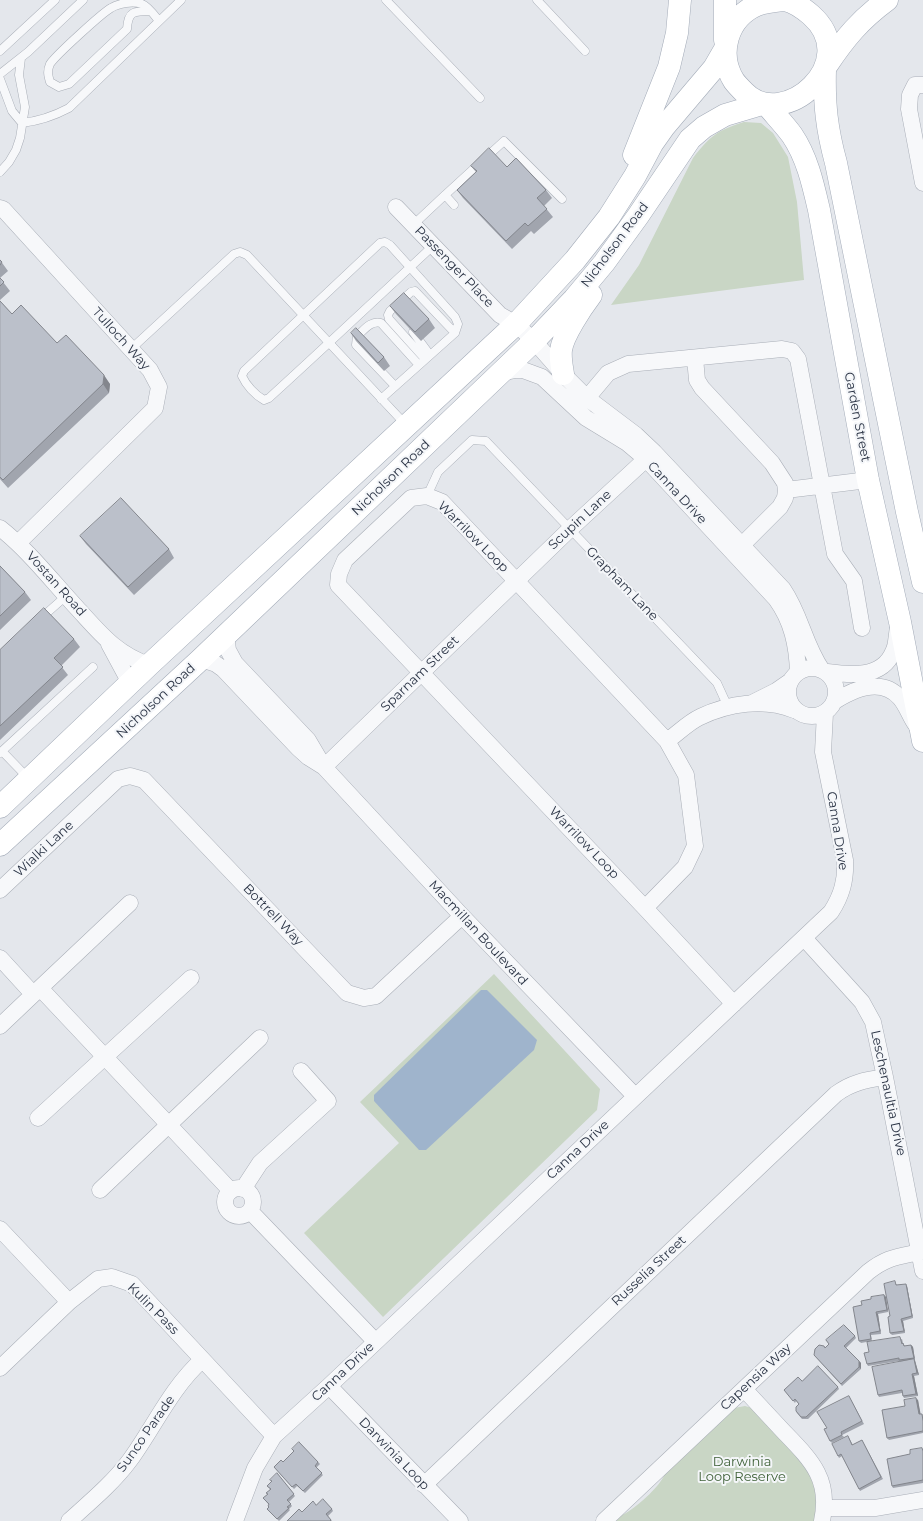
<!DOCTYPE html>
<style>
body{margin:0}
canvas{display:block;background:#e4e7ec}
</style>
<canvas width="923" height="1521"></canvas>
<script>
const g = document.querySelector('canvas').getContext('2d');
g.lineJoin = 'round';
function paint(path, color) { g.fillStyle = color; g.fill(path, 'evenodd'); }
function stroke(path, color, width, dash) { g.strokeStyle = color; g.lineWidth = width; g.lineCap = dash ? 'butt' : 'round'; g.setLineDash(dash || []); g.stroke(path); }
function write(font, color, halo, rows, align = 'center') {
  g.font = font + ' Montserrat,sans-serif'; g.lineWidth = 4; g.setLineDash([]); g.textBaseline = 'middle'; g.strokeStyle = halo; g.fillStyle = color; for (const [text, x, y, turn = 0] of rows) {
    g.save(); g.translate(x, y); g.rotate((+turn || 0) * Math.PI / 180); g.textAlign = isNaN(turn) ? turn : align; if (halo) g.strokeText(text, 0, 0); g.fillText(text, 0, 0); g.restore();
  }
}
const green = new Path2D(`
 M744,122L761,123L773,133L788,157L797,202L804,280L611,305L639,265L693,158C710,136 718,130 744,122Z
 M494,974L600,1089L597,1110L383,1317L304,1233L399,1143L360,1102Z
 M745,1406L752,1408L808,1468L816,1489L817,1521H613C618,1516 624,1515 629,1511C641,1503 659,1487 665,1474L734,1408Z`);
const water = new Path2D(`
 M481,990H487L537,1040L534,1050L426,1150H419L374,1101V1095Z`);
const service = new Path2D(`
 M386,0L480,98
 M537,0L585,51
 M150,11C134,11 128,11 127,29L69,84L59,87L50,82C48,75 47,71 50,64C55,56 102,13 111,8C119,3 133,1 142,4C148,6 155,16 159,21
 M0,51L55,0
 M0,74L28,52L83,0
 M0,79L12,111L22,123
 M22,123C39,121 54,116 69,108L181,0
 M0,172L9,162L16,150L20,138L25,107L19,75L21,58
 M445,195L504,141L562,199
 M413,225L445,195L454,205
 M413,332L430,355
 M131,349L234,254L240,252L247,255L406,425
 M425,359L389,319L388,315L390,311L411,292L415,291L455,333
 M395,386L356,345L357,336C364,330 371,320 381,323L419,365
 M381,399L455,333L458,324L455,317L390,245L385,242L380,243L244,371L242,376C246,385 255,395 264,400L269,398C324,348 378,297 433,246
 M427,496L438,472L472,440L486,441L717,683L728,707
 M40,619L66,596
 M2,751L28,778
 M0,753L93,667`);
const minor = new Path2D(`
 M923,85H915L910,95L909,109L923,183
 M396,207L500,315L516,324L534,341L563,374L587,398L636,435L654,452L783,589C801,615 804,644 822,670
 M0,208L3,209L150,370L159,387L155,408L18,543
 M695,358L697,380L702,388L772,463L785,483L786,490L785,498L780,507L742,545
 M501,373L515,370H523L542,377L586,418L627,443L646,459L776,599C792,621 797,645 798,672
 M587,398L608,373L628,364L782,349L792,351L798,359L835,554L854,581L862,628
 M786,490L868,480
 M0,528C29,551 52,581 77,608C100,633 116,654 149,665
 M226,635L228,650L235,663L308,740L321,762
 M109,644L130,683
 M201,659L216,664L223,669L298,748L308,757L324,767L462,916L635,1096
 M788 692a24 24 0 1 1 48 0a24 24 0 1 1-48 0Z
 M827,672C849,675 882,679 893,652C897,645 896,636 898,628
 M835,701C854,689 882,677 900,698C907,706 910,717 916,725
 M752,703L776,691L789,682
 M667,741C678,733 689,722 700,717C729,703 765,698 794,710
 M324,767L570,529L646,459
 M0,890L118,779L130,776L144,780L347,993L364,998L376,996L462,916
 M645,908L685,867L695,846L686,775L667,741L442,502L427,496L411,498L345,560L339,574L338,585L645,908L734,1004
 M804,938L862,1002L873,1022L885,1077L923,1271
 M0,958L33,994
 M40,988L130,903
 M0,1026L40,988L231,1191
 M38,1118L191,978
 M225 1202a14 14 0 1 1 28 0a14 14 0 1 1-28 0Z
 M243,1189L260,1163L328,1101L301,1071
 M100,1190L260,1038
 M250,1211L375,1341
 M0,1229L69,1302
 M0,1368L69,1302L98,1279L112,1277L132,1284L274,1436
 M329,1386L460,1521
 M744,1389C757,1403 771,1418 784,1432C811,1460 831,1479 822,1521
 M424,1485L836,1094C852,1082 866,1080 885,1077
 M825,1508H875L923,1500
 M69,1521C90,1502 113,1483 130,1460C154,1427 171,1388 202,1360
 M235,1521L255,1468L274,1436L329,1386L831,912C842,895 846,880 845,860L823,752L825,713
 M604,1521L868,1272C887,1257 897,1257 920,1252`);
const primary = new Path2D(`
 M725,0V40
 M784,0C775,1 765,2 757,5C727,18 717,54 734,81C737,85 741,89 744,92C783,133 864,62 811,15C804,9 794,2 785,0
 M827,65C845,38 860,20 887,0
 M825,70C824,105 827,130 836,163L907,512L923,582
 M766,104C774,114 784,124 792,135C807,157 813,184 819,210L868,480L900,622L923,741
 M634,155L669,67L677,33L680,0
 M563,374C562,367 560,358 561,350C563,335 582,307 591,295
 M0,807L149,665L516,324L575,260L609,217L635,176L652,144L664,127L714,68L725,49
 M0,845L201,659L534,341L574,299L604,263L638,216L690,139L704,127L725,115L762,104`);
const wall = new Path2D(`
 M471,166L507,167L546,190L552,198L544,206L553,217L534,234L531,231L512,249L463,198L457,190L476,172Z
 M0,260L8,271L0,278L10,291L0,300Z
 M0,301L12,314L57,343L110,384L109,393L8,488L0,479Z
 M390,306L429,319L435,328L421,341L396,314Z
 M351,333L384,357L390,366L384,371L356,341Z
 M80,536L169,549L174,558L134,595L86,544Z
 M0,566L25,592L31,600L0,630Z
 M74,639L80,647L61,666L68,675L0,740V650Z
 M896,1284L897,1285L907,1286L913,1318L903,1321L905,1333L892,1335L890,1333V1316Z
 M884,1295L886,1297L888,1312L878,1314L881,1334L871,1335L872,1341L861,1343L859,1341L871,1299Z
 M855,1336L856,1338L846,1348L861,1363V1369L842,1386L814,1355L825,1348L829,1344L826,1340Z
 M902,1339L903,1343L905,1346L911,1345L913,1347L915,1360L919,1375L914,1376L918,1396L904,1398L903,1396L902,1393L879,1397L878,1395L900,1362L899,1361L868,1366L867,1364L869,1352Z
 M802,1381L838,1387L839,1389L808,1419H802L797,1413L796,1411L799,1404L796,1401L795,1403L784,1390Z
 M849,1396L864,1424L842,1435L844,1437L832,1443L830,1441L827,1428Z
 M918,1400L920,1414H922L923,1416V1433L889,1440L887,1438L905,1406Z
 M848,1436L853,1445L862,1440L883,1479L860,1491L842,1456L839,1458L838,1456Z
 M292,1449L318,1462L320,1464L316,1468L323,1475L305,1493L297,1486L294,1489L276,1469L294,1452Z
 M923,1449V1483L893,1488L892,1486L910,1454Z
 M277,1473L295,1496L289,1502L292,1506L289,1509L290,1510L279,1521L267,1509L269,1507V1505L263,1498L268,1494L270,1489L267,1486L272,1481Z
 M316,1505L332,1509L333,1511L328,1516L332,1521H287Z`);
const shadedWall = new Path2D(`
 M104,375L110,384L109,393L103,384Z
 M906,1284L907,1286L913,1318L912,1316Z
 M884,1295L886,1297L888,1312L887,1310Z
 M876,1312L878,1314L881,1334L880,1331Z
 M901,1319L903,1321L905,1333L904,1331Z
 M911,1345L913,1347L915,1360L914,1358Z
 M914,1359L915,1361L919,1375L917,1373Z
 M859,1361L861,1363V1369L859,1367Z
 M912,1374L914,1376L918,1396L916,1394Z
 M916,1398L918,1400L921,1416L919,1414Z`);
const building = new Path2D(`
 M489,148L507,167L516,158L546,190L537,198L547,209L528,226L525,223L506,241L457,190L477,171L471,166Z
 M0,260L2,262L0,265Z
 M0,278L4,282L0,286Z
 M404,293L429,319L415,332L390,306Z
 M0,301L12,314L21,305L57,343L66,335L104,375L103,384L3,480L0,477Z
 M356,328L384,357L378,363L351,333Z
 M121,498L169,549L128,587L80,536Z
 M0,566L25,592L0,616Z
 M44,608L74,639L54,658L63,667L0,726V650Z
 M895,1281L896,1285L906,1284L912,1316L901,1319L904,1331L890,1333L888,1317L890,1316L884,1284Z
 M884,1295L887,1310L876,1312L880,1331L870,1333L871,1339L859,1341L853,1307L862,1305L861,1301L871,1299V1297Z
 M844,1325L855,1336L844,1346L859,1361V1367L841,1384L814,1355L815,1349L819,1345L824,1346L825,1348L829,1344L826,1340Z
 M900,1337L902,1344L903,1343L904,1346L911,1345L914,1358L899,1360V1358L867,1364L864,1353L869,1352L867,1342Z
 M914,1359L917,1373L912,1374L916,1394L903,1396L902,1390L878,1395L872,1367Z
 M818,1366L838,1387L806,1417H801L796,1411V1407L799,1404L795,1399L793,1401L784,1390L798,1377L802,1381Z
 M849,1396L862,1421L841,1432L842,1435L830,1441L824,1429L827,1428L817,1412Z
 M916,1398L919,1414H922L923,1421V1431L887,1438L882,1410L905,1406L904,1400Z
 M848,1436L852,1445L862,1440L881,1477L859,1489L841,1454L838,1456L832,1444Z
 M299,1442L318,1462L315,1466L322,1473L303,1491L296,1484L292,1487L274,1467L281,1460L283,1462L294,1451L292,1449Z
 M922,1448L923,1451V1480L892,1486L887,1459L910,1454V1450Z
 M277,1473L294,1494L287,1500L291,1504L287,1507L289,1508L277,1519L267,1509L269,1507L268,1506L269,1504L263,1498L268,1494L266,1493L271,1489L267,1486L272,1481L270,1480Z
 M323,1499L332,1509L326,1514L331,1520L330,1521H287L299,1509L302,1512L313,1501L316,1505Z`);
const streetNames = [
 ["Nicholson Road",615,245,-53],
 ["Passenger Place",454,267,46],
 ["Tulloch Way",121,339,48],
 ["Garden Street",857,417,79],
 ["Nicholson Road",391,478,-44],
 ["Canna Drive",677,493,47],
 ["Scupin Lane",580,520,-43],
 ["Warrilow Loop",473,537,45],
 ["Vostan Road",56,584,48],
 ["Grapham Lane",622,584,46],
 ["Sparnam Street",420,674,-44],
 ["Nicholson Road",156,701,-43],
 ["Canna Drive",837,831,81],
 ["Warrilow Loop",584,843,46],
 ["Wialki Lane",44,849,-43],
 ["Bottrell Way",273,915,46],
 ["Macmillan Boulevard",478,933,47],
 ["Leschenaultia Drive",888,1093,78],
 ["Canna Drive",578,1150,-43],
 ["Russelia Street",649,1271,-43],
 ["Kulin Pass",153,1309,45],
 ["Canna Drive",343,1372,-43],
 ["Capensia Way",756,1377,-43],
 ["Sunco Parade",146,1434,-55],
 ["Darwinia Loop",394,1454,46]
];
const parkNames = [
 ["Darwinia",742,1462],
 ["Loop Reserve",742,1477]
];
paint(green, '#c9d6c5');
paint(water, '#9fb4cc');
stroke(service, '#a9aeb7', 9);
stroke(minor, '#a9aeb7', 17);
stroke(primary, '#a3abb8', 23);
stroke(service, '#f7f8fa', 8);
stroke(minor, '#f7f8fa', 16);
stroke(primary, '#fff', 22);
paint(wall, '#a1a5ae');
paint(shadedWall, '#83868d');
paint(building, '#bbc0ca');
stroke(building, '#83868d', 1);
write('13px', '#2b3445', '#f4f6f9', streetNames);
write('13px', '#3f6138', '#f4f6f9', parkNames);
</script>
